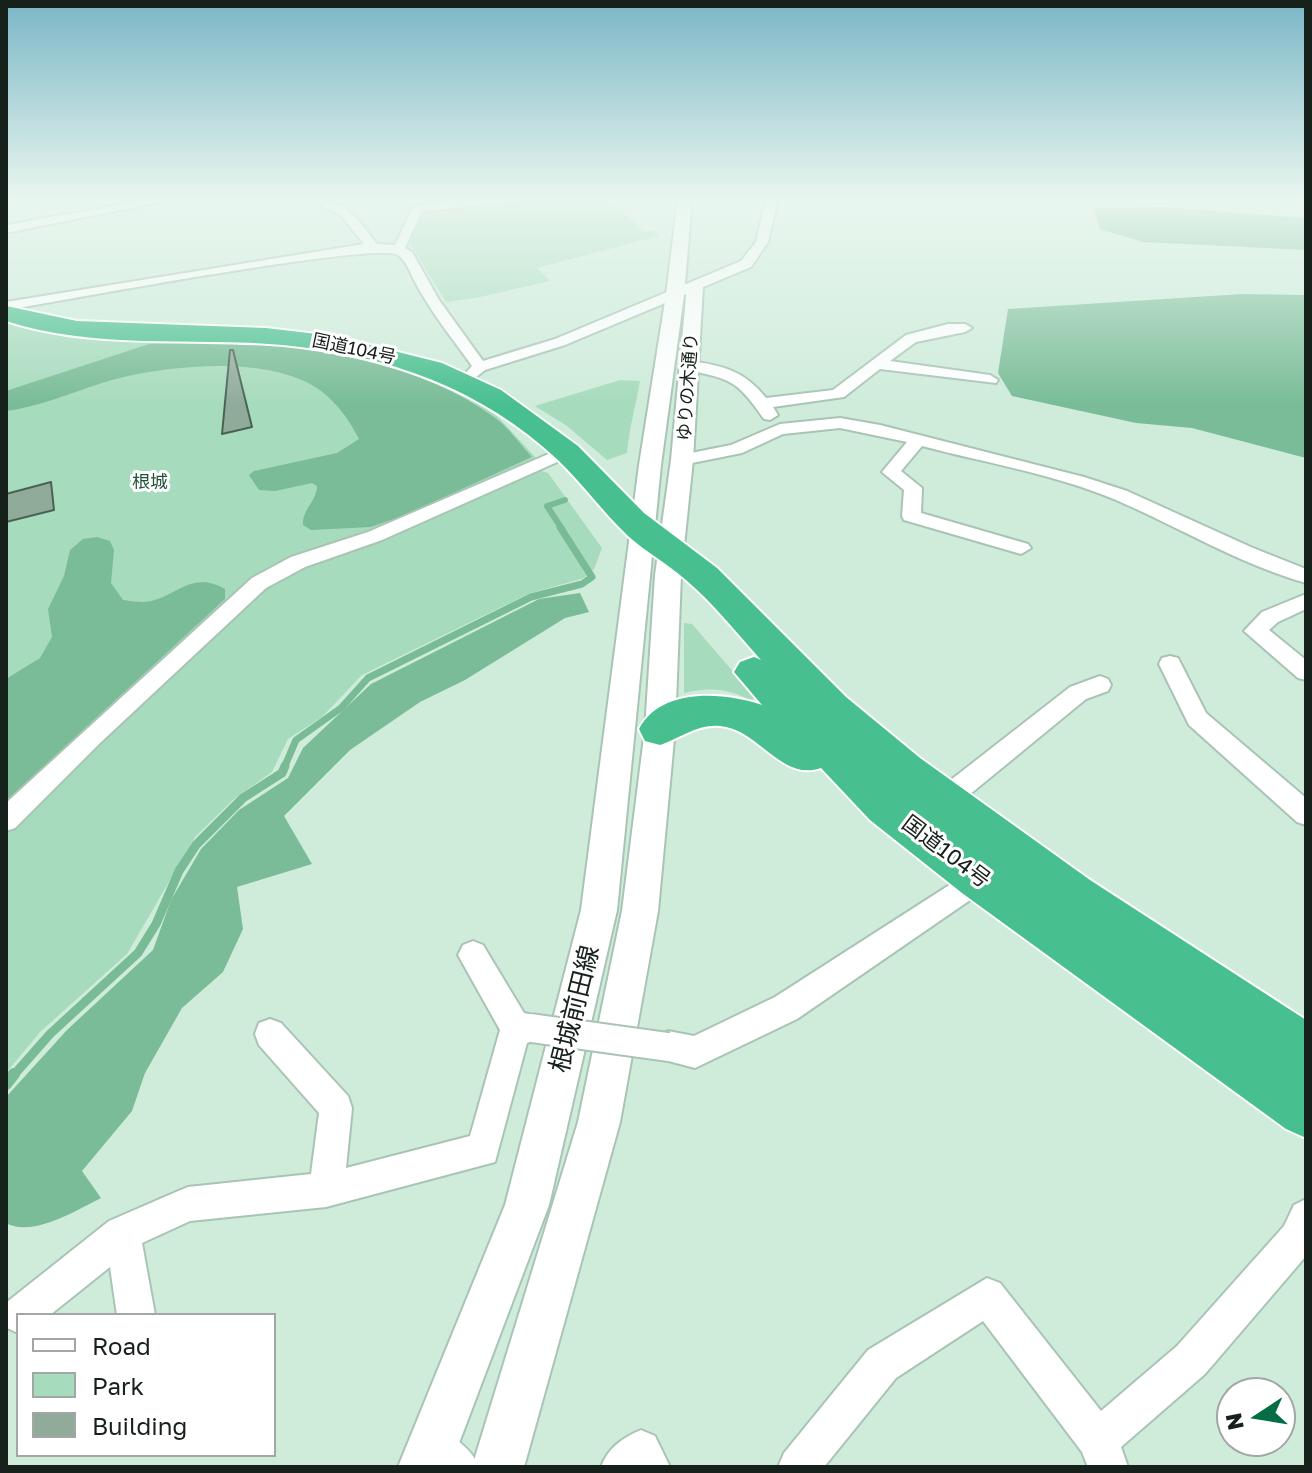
<!DOCTYPE html>
<meta charset="utf-8">
<style>
body{margin:0}
#map{position:relative;width:1312px;height:1473px;overflow:hidden;background:#cfecdb;font-family:"Golos Text",sans-serif}
canvas{display:block}
.frame{position:absolute;inset:0;border:8px solid #17211b;pointer-events:none}
.legend{position:absolute;left:16px;top:1313px;width:260px;height:144px;box-sizing:border-box;background:#fff;border:2px solid #a2a6a4;margin:0;padding:10px 14px;list-style:none;font-size:24px;color:#17211b}
.legend li{display:flex;align-items:center;gap:16px;height:40px}
.legend b{width:40px;border:2px solid #a2a6a4}
.north{position:absolute;left:1216px;top:1377px;width:80px;height:80px;box-sizing:border-box;background:#fff;border:2px solid #a2a6a4;border-radius:50%;rotate:258deg;font-size:22px;font-weight:700;line-height:32px;text-align:center;color:#17211b}
.north::after{content:'';display:block;margin:auto;width:28px;height:36px;background:#056e45;clip-path:polygon(50% 0,100% 100%,50% 72%,0 100%)}
</style>
<div id="map">
<canvas width="1312" height="1473"></canvas>
<div class="frame"></div>
<ul class="legend">
<li><b style="height:10px;background:#fff"></b>Road</li>
<li><b style="height:22px;background:#a7dbbd"></b>Park</li>
<li><b style="height:22px;background:#91ab9b"></b>Building</li>
</ul>
<div class="north">N</div>
</div>
<script>
const g = document.querySelector('canvas').getContext('2d');
g.lineJoin = 'round';
function paint(path, color) { g.fillStyle = color; g.fill(path, 'evenodd'); }
function stroke(path, color, width, dash) { g.strokeStyle = color; g.lineWidth = width; g.lineCap = dash ? 'butt' : 'round'; g.setLineDash(dash || []); g.stroke(path); }
function write(font, color, halo, rows, align = 'center') {
  g.font = font + ' "Golos Text","Noto Sans JP",sans-serif'; g.lineWidth = 6; g.setLineDash([]); g.textBaseline = 'middle'; g.strokeStyle = halo; g.fillStyle = color; for (const [text, x, y, turn = 0] of rows) {
    g.save(); g.translate(x, y); g.rotate((+turn || 0) * Math.PI / 180); g.textAlign = isNaN(turn) ? turn : align; if (halo) g.strokeText(text, 0, 0); g.fillText(text, 0, 0); g.restore();
  }
}
const green = new Path2D(`
 M538,199H609L643,231H655L659,236L537,268L550,281L476,298L446,302L410,244L421,212Z
 M6,321L73,334L283,342L368,357L438,382L478,402L498,417L538,460L373,533L287,563L6,812Z
 M620,380L640,381C636,405 629,428 627,453L607,460L567,426L535,406Z
 M541,471L548,473L602,548L594,569L584,578L528,594L362,675L322,717L288,739L272,772L234,799L195,837L127,954L40,1032L6,1073V832L246,600L291,570L532,472Z
 M684,623L692,624L756,698L750,700C727,688 709,687 684,693Z`);
const forest = new Path2D(`
 M1165,207L1306,218V250L1143,242L1100,229L1094,208Z
 M1242,294L1306,295V458L1192,428L1136,423L1012,396L998,373L1008,309Z
 M235,341C325,350 418,362 494,417C508,427 520,444 532,457L405,515L371,527L311,530L303,525C302,509 317,501 317,486L312,483L275,491L259,490L249,475L254,471L337,453L359,439C350,422 341,408 326,395C281,355 179,364 124,377C85,386 46,406 6,411V391L149,344Z
 M97,537L110,541L114,550L111,583L123,600C130,601 137,602 144,602C175,600 189,569 225,589V599L68,744L6,805V679L40,658L52,637L48,609L64,576L70,550L83,539Z
 M580,593L589,612L565,618L465,680L420,702L350,750L284,816L312,864L237,887L243,929L223,972L182,1008L145,1073L132,1111L82,1171L101,1198C77,1210 32,1238 6,1223V1097L67,1030L153,950L171,900L201,849L239,810L288,778L303,748L371,684L539,599Z`);
const streamFar3 = new Path2D(`
 M562,529L547,506L565,500`);
const streamFar2 = new Path2D(`
 M284,768L296,740L341,708L368,678L531,597L582,584L592,577L560,527`);
const streamFar1 = new Path2D(`
 M13,1076L50,1034L138,953L156,924L179,871L196,845L243,798L282,773L285,766`);
const stream = new Path2D(`
 M6,1084L14,1074`);
const building = new Path2D(`
 M230,350H233L252,427L222,434Z
 M51,482L54,510L6,522V494Z`);
const minor = new Path2D(`
 M152,199H176L6,233V225Z
 M468,199H524L518,202L422,211L405,248L412,252L439,300L483,361L555,339L741,261L756,242L766,199H778L768,242L751,267L565,345L485,370L469,383L461,378L472,366C452,338 430,311 414,280C410,272 406,260 398,255C376,241 55,302 6,310V302L364,244L340,214L323,207V203C349,201 362,225 377,244L395,245L413,207L428,202Z
 M948,324H965L972,328L965,332L916,342L890,361L990,375L998,380L996,383L880,369L844,397L773,407L778,415L770,420L764,419C735,377 730,380 684,369L681,366L689,361C722,365 745,371 766,398L833,390L906,335Z
 M840,418L880,425L1084,477L1127,491L1253,548L1306,569V583C1239,564 1179,527 1116,500C1055,474 986,463 922,446L901,471L922,488L921,513L1028,544L1031,548L1021,554L904,520L902,516L904,490L882,472L907,442L840,428L783,434L742,453L682,465L673,460L676,456L731,445L780,424Z
 M567,446L573,447L576,451L573,455L382,540L305,567L266,588L100,743L15,828L6,831V803L252,578L291,557L368,532Z
 M1306,594V609L1278,622L1269,630L1306,660V680L1298,678L1244,631L1262,612Z
 M1170,656L1178,658L1206,713L1306,798V825L1297,822L1189,725L1159,664L1162,658Z
 M1100,676L1108,679L1111,685L1108,691L1086,699L952,809L943,812L934,809L930,801L934,793L1070,687Z
 M979,866L989,869L993,878L989,887L797,1019L695,1068L657,1058L652,1047L657,1036L668,1031L694,1036L775,997Z
 M473,941L483,945L524,1013L542,1017L546,1028L542,1039L527,1043L495,1162L326,1207L190,1221L142,1243L155,1315H117L110,1267L50,1315H18V1333L7,1328V1302L109,1221L176,1192L188,1187L311,1174L319,1113L259,1045L255,1034L259,1023L270,1019L281,1023L348,1096L352,1108L346,1168L470,1136L500,1030L458,955L463,945Z
 M1306,1199V1256L1205,1374L1121,1447L1128,1467H1088L1082,1452L983,1321L896,1378L824,1467H778L784,1453L868,1350L987,1278L1000,1283L1101,1411L1177,1346L1284,1226L1294,1205Z
 M433,1428C453,1436 471,1447 479,1467H425L419,1462L413,1448L419,1434Z
 M641,1430L655,1436L670,1467H601C608,1448 622,1438 641,1430Z`);
const tertiary = new Path2D(`
 M678,199H692L684,295L661,465L617,910L549,1205L450,1467H398L505,1205L581,910L639,465L666,295Z
 M695,281L703,286L693,460L681,575L675,729L658,911L620,1122L524,1467H472L578,1122L622,911L645,729L655,575L671,460L687,286Z`);
const trunk = new Path2D(`
 M6,306L77,321L266,328L334,336L442,363L501,390L578,446L644,513L717,568L846,697L920,758L1090,880L1306,1020V1138L1286,1129L962,893L870,820L821,768C781,782 759,729 720,726C697,724 681,738 660,745L645,741L639,729C661,687 724,692 762,705L734,672L740,662L754,657L761,660C737,633 714,604 686,580C668,564 646,552 628,536C603,512 583,484 558,460C481,388 387,355 283,345C191,337 95,350 6,321Z`);
const minorBridge = new Path2D(`
 M531,1028L668,1047`);
const farStreetnames = [
 ["国道104号",354,349,12],
 ["ゆりの木通り",688,387,-86]
];
const farParknames = [
 ["根城",150,482]
];
const streetNames = [
 ["国道104号",946,852,37]
];
const nearStreetnames = [
 ["根城前田線",575,1009,-76]
];
paint(green, '#a7dbbd');
paint(forest, '#79bc97');
stroke(streamFar3, '#78bb95', 6);
stroke(streamFar2, '#78bb95', 7);
stroke(streamFar1, '#78bb95', 9);
stroke(stream, '#78bb95', 12);
paint(building, '#91ab9b');
stroke(building, '#496253', 2);
stroke(minor, '#a9c4b4', 4);
stroke(tertiary, '#a9c4b4', 4);
stroke(trunk, '#fff', 4);
paint(minor, '#fff');
paint(tertiary, '#fff');
paint(trunk, '#48bf8e');
stroke(minorBridge, '#a9c4b4', 32, []);
stroke(minorBridge, '#fff', 28);
const sky = g.createLinearGradient(0, 0, 0, 405);
sky.addColorStop(0, '#7bb7c7');
sky.addColorStop(0.49, '#e9f6ef');
sky.addColorStop(1, '#e9f6ef00');
g.fillStyle = sky;
g.fillRect(0, 0, 1312, 405);
write('18px', '#17211b', '#fff', farStreetnames);
write('18px', '#20533a', '#fff', farParknames);
write('22px', '#17211b', '#fff', streetNames);
write('26px', '#17211b', '#fff', nearStreetnames);
</script>
